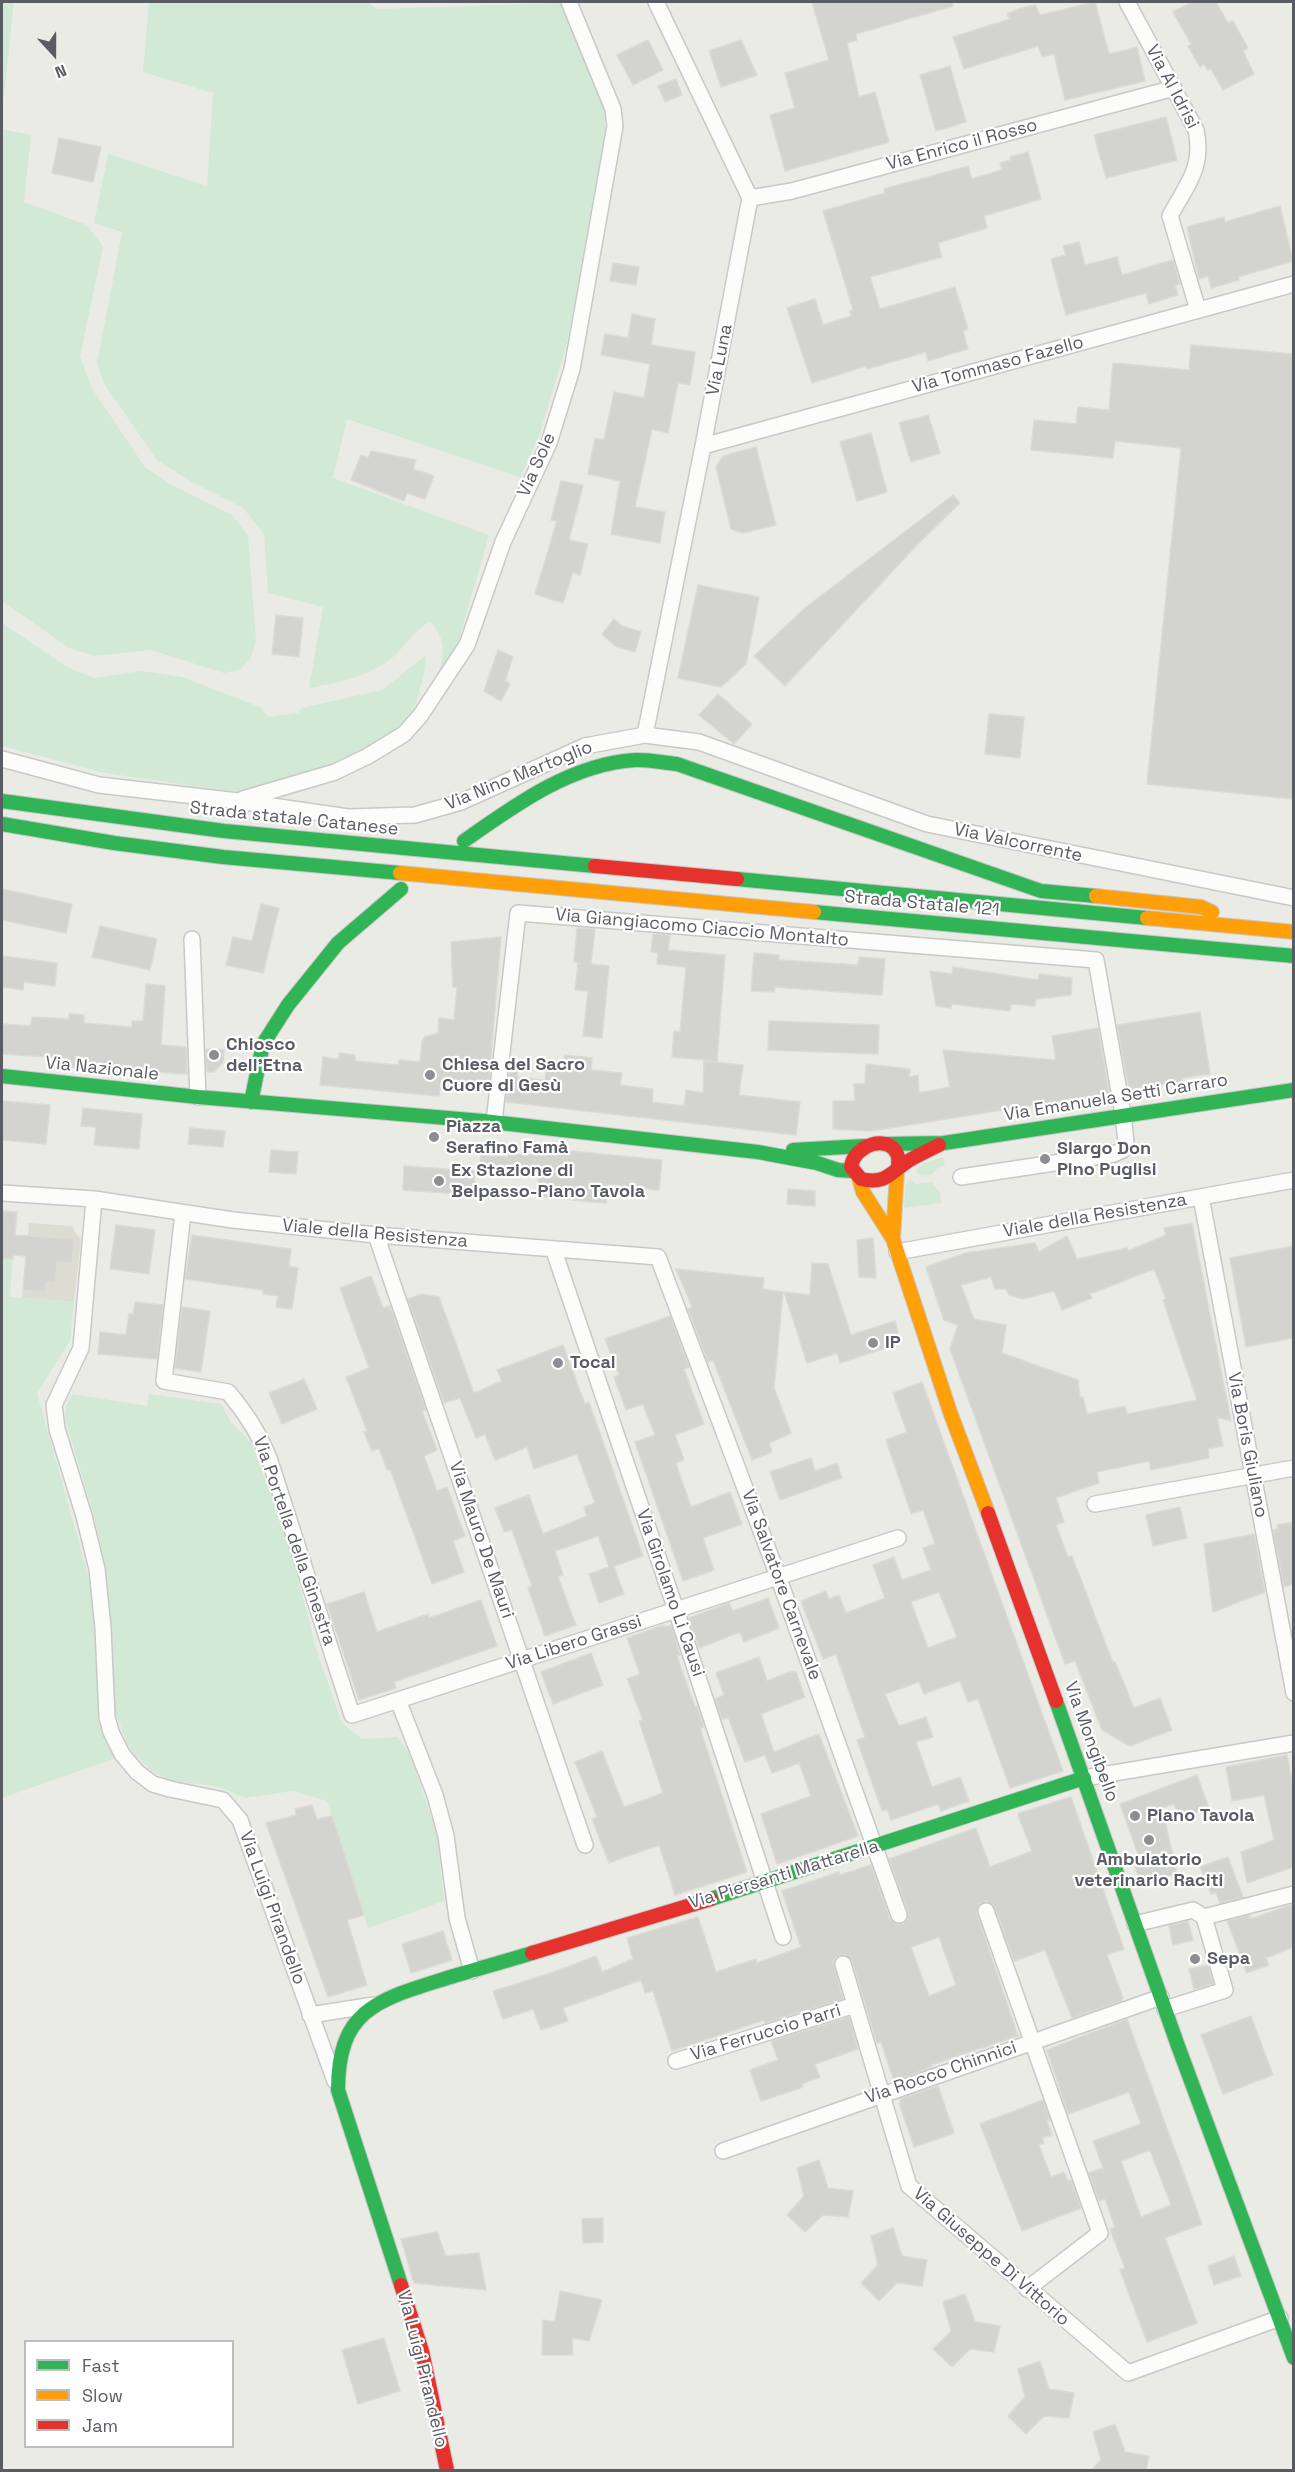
<!DOCTYPE html>
<meta charset="utf-8">
<style>
body{margin:0}
#map{position:relative;width:1295px;height:2472px;overflow:hidden;background:#ebebe5;font-family:"Space Grotesk",sans-serif}
canvas{display:block}
.frame{position:absolute;inset:0;border:3px solid #5a5c64;pointer-events:none}
.legend{position:absolute;left:24px;top:2340px;width:210px;height:108px;box-sizing:border-box;background:#fff;border:2px solid #bdbec1;margin:0;padding:8px 10px;list-style:none;font-size:18px;color:#5a5c64}
.legend li{display:flex;align-items:center;gap:12px;height:30px}
.legend b{width:30px;border:2px solid #bdbec1}
.north{position:absolute;left:24px;top:24px;width:60px;height:60px;-webkit-text-stroke:4px #fff;paint-order:stroke;rotate:159deg;font-size:16px;font-weight:700;line-height:24px;text-align:center;color:#5a5c64}
.north::after{content:'';display:block;margin:auto;width:21px;height:27px;background:#5a5c64;clip-path:polygon(50% 0,100% 100%,50% 72%,0 100%)}
</style>
<div id="map">
<canvas width="1295" height="2472"></canvas>
<div class="frame"></div>
<ul class="legend">
<li><b style="height:8px;background:#30b455"></b>Fast</li>
<li><b style="height:8px;background:#ff9f0a"></b>Slow</li>
<li><b style="height:8px;background:#e5322d"></b>Jam</li>
</ul>
<div class="north">N</div>
</div>
<script>
const g = document.querySelector('canvas').getContext('2d');
g.lineJoin = 'round';
function paint(path, color) { g.fillStyle = color; g.fill(path, 'evenodd'); }
function stroke(path, color, width, dash) { g.strokeStyle = color; g.lineWidth = width; g.lineCap = dash ? 'butt' : 'round'; g.setLineDash(dash || []); g.stroke(path); }
function write(font, color, halo, rows, align = 'center') {
  g.font = font + ' "Space Grotesk",sans-serif'; g.lineWidth = 4.5; g.setLineDash([]); g.textBaseline = 'middle'; g.strokeStyle = halo; g.fillStyle = color; for (const [text, x, y, turn = 0] of rows) {
    g.save(); g.translate(x, y); g.rotate((+turn || 0) * Math.PI / 180); g.textAlign = isNaN(turn) ? turn : align; if (halo) g.strokeText(text, 0, 0); g.fillText(text, 0, 0); g.restore();
  }
}
const education = new Path2D(`
 M29,1223L72,1226L76,1234L81,1239L74,1302L22,1298Z`);
const green = new Path2D(`
 M2,2H14L2,115Z
 M149,2H368L377,9L560,3L604,110L605,133L567,343L539,436L520,477L347,419L333,478L489,535L456,650L432,692C441,664 452,646 430,621C414,631 406,645 393,657C369,677 339,682 309,688L323,607L268,593L264,534L243,508L192,482L157,460L105,385L97,363L122,232L94,223L108,154L207,186L213,93L143,72Z
 M2,129L31,135L24,202L87,225L103,247L80,356L91,387L145,467L170,484L232,515L248,535L256,641L251,658L241,669L224,673L151,650L94,656L69,648L2,601Z
 M2,623L67,667L94,678L141,671L182,677L260,707L268,717L298,713L302,708L382,690L426,655L424,675L413,712L405,722L382,739L355,755L242,793L105,773L2,746Z
 M943,1157L945,1165L940,1166L931,1175L922,1176L915,1172L923,1164Z
 M910,1179L916,1184L932,1182L940,1193L941,1203L904,1208L906,1185Z
 M2,1253L13,1255L10,1297L74,1302L70,1341L37,1393L92,1589L99,1722L103,1736L116,1758L2,1798Z
 M72,1394L147,1406L149,1394L221,1404L231,1422L252,1444L288,1540L317,1651L342,1723L362,1739L397,1737L410,1754L437,1834L444,1901L368,1928L327,1801L292,1791L245,1798L216,1786L172,1781L152,1771L135,1755L127,1743L115,1712L112,1628L102,1550L93,1512L65,1419L66,1406Z`);
const building = new Path2D(`
 M812,2H952L953,6L856,34L857,40L847,43L859,97L875,92L889,142L785,171L770,115L795,108L785,73L829,60Z
 M1095,2L1109,54L1137,47L1145,81L1065,100L1054,54L1042,57L1038,46L964,69L953,37L1010,19L1007,14L1022,8L1035,5L1040,15Z
 M1192,2H1216L1228,23L1233,21L1248,48L1243,51L1254,74L1223,90L1211,69L1208,70L1204,64L1200,67L1188,46L1191,44L1173,12Z
 M648,40L663,70L633,85L617,55Z
 M741,40L757,75L721,87L709,51Z
 M950,66L966,122L936,131L920,75Z
 M676,79L682,95L665,102L658,86Z
 M1166,117L1177,160L1106,178L1094,135Z
 M59,138L101,147L93,182L52,173Z
 M1028,152L1041,199L984,216L987,228L938,243L942,257L870,277L880,309L955,287L968,329L963,331L968,349L928,361L926,352L867,369L866,366L812,383L787,308L815,299L823,325L851,316L850,311L853,310L823,211L885,193L884,189L968,166L972,179L1002,170L1000,163L1011,160L1010,157Z
 M1280,206L1293,261L1238,277L1239,280L1211,288L1208,276L1199,279L1187,227L1224,217L1225,222Z
 M1079,242L1085,265L1117,257L1122,275L1173,260L1180,284L1175,285L1178,295L1149,304L1146,293L1066,315L1051,259L1066,255L1063,246Z
 M613,263L639,267L636,285L610,281Z
 M632,314L655,319L651,345L695,352L690,385L678,383L668,433L652,429L635,507L665,512L660,543L611,534L620,481L588,474L595,438L604,440L614,392L644,398L650,364L601,355L605,334L628,338Z
 M1191,345L1293,354V799L1147,784L1181,448L1115,441L1113,458L1031,450L1034,420L1076,424L1078,407L1109,410L1113,363L1189,370Z
 M928,415L940,453L911,462L899,423Z
 M871,433L887,492L857,501L840,442Z
 M756,447L776,525L743,533L731,529L716,467L723,456Z
 M371,451L416,460L413,469L434,476L425,499L407,493L404,501L351,480L361,455L368,458Z
 M561,481L583,485L569,540L588,544L580,575L573,572L563,603L535,594L557,521L551,520Z
 M953,495L960,503L916,546L785,686L754,656L805,608Z
 M698,585L759,597L746,664L721,687L678,678Z
 M276,615L303,618L299,657L272,654Z
 M614,619L622,626L641,632L635,652L615,646L602,634Z
 M498,650L513,657L505,681L510,684L501,701L484,691Z
 M718,694L752,724L734,744L699,715Z
 M989,714L1024,717L1020,758L985,754Z
 M2,889L72,904L66,933L2,920Z
 M261,904L279,908L263,973L226,965L233,937L252,941Z
 M100,926L157,939L150,970L92,957Z
 M577,928L595,929L591,964L609,966L602,1038L583,1036L588,991L575,990L578,963L584,964L574,962Z
 M653,934L670,935L668,950L725,955L717,1061L672,1057L674,1031L680,1032L686,967L657,964L658,953L651,952Z
 M501,937L488,1092L440,1088L439,1096L320,1085L323,1057L338,1059L339,1053L355,1055V1061L398,1065L399,1060L420,1062L422,1042L425,1037L438,1033L439,1018L454,1020L457,987H453L451,942Z
 M754,953L779,955V960L858,965L859,957L885,959L882,995L775,987L774,992L751,991Z
 M2,956L57,963L55,986L24,982L23,990L2,987Z
 M953,967L1038,980L1039,974L1072,978L1071,995L1036,999L1035,1006L1011,1004L1010,1011L952,1004L951,1008L936,1006L930,971L952,974Z
 M146,984L165,986L161,1045L186,1047L187,1074L67,1067V1058L2,1054V1024L31,1026L32,1017L69,1019V1014L84,1015V1023L132,1027V1021H143Z
 M1200,1012L1210,1074L1182,1078L1183,1082L1129,1089L1117,1025Z
 M769,1021L879,1025L878,1054L768,1050Z
 M1098,1028L1109,1093L871,1131L833,1129V1101H855L854,1084H865L866,1064L910,1069L909,1077L918,1075L919,1093L950,1087L943,1050L1056,1060L1052,1036Z
 M206,1049L224,1050L223,1062L214,1072H207Z
 M565,1055L592,1058L591,1070L622,1073L620,1085L653,1089L652,1102L684,1106L686,1090L703,1093L704,1061L743,1065L739,1095L800,1102L796,1135L506,1102L510,1067H518L517,1077L545,1080L548,1059L564,1062Z
 M2,1101L50,1105L46,1144L2,1140Z
 M83,1108L142,1114L139,1149L94,1145L96,1127L81,1126Z
 M190,1128L225,1131L223,1147L188,1144Z
 M542,1148L662,1160L659,1190L608,1184L606,1203L592,1202L536,1196L539,1177L479,1172L481,1155L508,1157V1154L541,1155Z
 M271,1150L298,1152L296,1174L269,1172Z
 M404,1166L475,1171L474,1195L403,1190Z
 M788,1189L815,1191V1206L787,1204Z
 M2,1211L17,1212L15,1235L74,1239L72,1263L57,1262L55,1283L46,1282L45,1292L23,1290L26,1256L13,1255V1259H2Z
 M1192,1223L1231,1421L1217,1417L1223,1446L1208,1449L1209,1458L1151,1470L1149,1461L1097,1472L1099,1483L1056,1498L1064,1522L1056,1525L1068,1557L1072,1556L1113,1663L1115,1662L1134,1708L1160,1698L1172,1730L1130,1746L1102,1730L1075,1661L1065,1664L950,1349L958,1325L944,1320L926,1267L966,1253L1035,1243L1039,1252L1067,1236L1077,1259L1127,1248L1128,1251L1166,1235L1164,1228ZM1154,1269L1166,1299L1163,1300L1197,1400L1127,1414L1125,1406L1087,1414L1083,1397H1080L1078,1380L1002,1353L1006,1325L974,1319L961,1285L991,1277L995,1289H1006L1009,1295L1023,1299L1054,1291L1062,1310L1092,1298L1090,1294Z
 M116,1225L155,1230L149,1274L110,1269Z
 M192,1235L291,1249L289,1266L298,1268L292,1309L276,1307L278,1296L263,1294V1290L185,1279Z
 M873,1238L876,1278L859,1277L857,1240Z
 M1293,1246V1338L1246,1347L1230,1258Z
 M812,1263L828,1264L851,1335L895,1321L901,1343L840,1363L837,1353L807,1363L784,1292L810,1295Z
 M676,1269L764,1278L763,1289L783,1292L774,1388L791,1433L769,1443L772,1452L752,1460L713,1360L708,1362L688,1309L692,1307Z
 M371,1276L383,1308L390,1306L426,1410L422,1411L437,1450L424,1456L437,1491L447,1487L465,1536L453,1541L464,1572L432,1584L390,1469L387,1470L379,1448L372,1451L364,1432L367,1431L346,1377L369,1368L340,1288Z
 M422,1294L439,1297L474,1393L502,1381L497,1370L563,1345L585,1404L589,1402L643,1556L614,1566L624,1594L599,1603L589,1574L609,1567L598,1536L555,1551L563,1575L558,1577L576,1625L545,1636L528,1588L532,1586L512,1530L504,1532L495,1508L529,1495L543,1534L587,1516L584,1507L595,1503L577,1454L534,1469L527,1447L495,1460L485,1434L476,1438L460,1398L444,1403L408,1299Z
 M135,1302L163,1305L157,1359L98,1354L100,1332L126,1335L129,1314H133Z
 M182,1307L210,1311L201,1372L175,1368Z
 M670,1316L689,1367L684,1369L704,1424L675,1435L684,1460L676,1463L691,1507L730,1492L742,1524L703,1538L714,1570L683,1581L635,1442L655,1435L643,1404L626,1410L614,1377L619,1375L605,1339Z
 M304,1379L317,1409L282,1424L269,1393Z
 M922,1382L1063,1771L1010,1788L978,1699L968,1702L960,1681L924,1694L919,1682L885,1694L899,1726L926,1717L933,1737L916,1742L932,1787L960,1777L969,1801L941,1811L938,1804L891,1820L887,1809L882,1811L857,1740L865,1737L836,1654L823,1659L801,1601L826,1591L829,1599L839,1595L846,1613L885,1598L873,1565L894,1557L902,1580L931,1570L923,1548L935,1544L923,1510L911,1514L886,1440L907,1432L893,1393ZM939,1592L957,1637L928,1648L911,1602Z
 M811,1458L815,1471L837,1463L842,1478L780,1500L770,1472Z
 M1180,1507L1187,1538L1153,1546L1146,1515Z
 M1293,1522V1584L1284,1587L1273,1530L1278,1529L1277,1525Z
 M1254,1534L1265,1592L1213,1612L1204,1544Z
 M364,1592L377,1632L428,1614L429,1618L481,1600L497,1646L394,1682L396,1688L359,1700L327,1604Z
 M768,1598L779,1628L744,1642L740,1632L699,1648L689,1618L729,1603L733,1611Z
 M664,1625L665,1627L671,1625L680,1655L677,1656L695,1707L697,1706L704,1727L700,1728L747,1872L675,1895L659,1845L609,1863L592,1819L597,1817L575,1762L602,1751L624,1807L663,1793L639,1721L643,1720L627,1679L640,1674L627,1638Z
 M591,1653L603,1685L553,1704L541,1672Z
 M759,1657L767,1681L790,1672H796L805,1697L761,1714L774,1752L819,1734L858,1836L777,1864L761,1814L811,1796L799,1763L772,1773L765,1755L745,1762L728,1717L722,1720L715,1699L724,1695L716,1673Z
 M1287,1755L1293,1786V1867L1247,1883L1241,1852L1274,1840L1264,1795L1232,1801L1226,1767Z
 M1197,1775L1209,1808L1180,1819L1174,1804L1162,1808L1177,1873L1142,1886L1131,1856L1138,1854L1120,1804Z
 M1071,1797L1124,1949L1107,1955L1123,1998L1121,2001L1072,2018L1045,1950L1014,1961L995,1908L987,1901L979,1904L977,1914L1018,2036L931,2065L932,2067L894,2081L881,2042L877,2043L852,1961L845,1954L836,1957L833,1962L843,1999L765,2023L764,2020L672,2051L653,1991L645,1993L641,1980L563,2008L568,2021L541,2030L533,2009L503,2019L493,1991L551,1973L596,1956L602,1972L633,1959L627,1938L698,1917L716,1972L756,1959L757,1963L801,1947L782,1891L839,1872L840,1875L871,1865L890,1919L897,1924H903L908,1917V1912L889,1859L976,1828L990,1867L1032,1851L1018,1815L1019,1813ZM939,1937L956,1985L929,1996L911,1947Z
 M312,1805L317,1819L332,1816L364,1915L347,1920L367,1985L328,1997L266,1823L296,1815L295,1809Z
 M1228,1857L1243,1897L1220,1903L1216,1893L1211,1894L1200,1867Z
 M1293,1904V1947L1266,1958L1269,1965L1247,1973L1227,1921L1250,1915L1251,1919Z
 M1188,1921L1193,1940L1173,1945L1169,1926Z
 M443,1931L452,1960L411,1973L402,1944Z
 M1208,1965L1213,1984L1194,1989L1189,1969Z
 M1251,2016L1273,2075L1223,2094L1201,2035Z
 M849,2017L858,2049L815,2064L820,2077L802,2084L803,2087L761,2101L750,2070L778,2060L771,2041Z
 M1127,2019L1202,2224L1165,2238L1197,2323L1147,2342L1120,2270L1125,2268L1110,2229L1115,2227L1105,2199L1099,2201L1089,2173L1103,2168L1093,2141L1141,2124L1129,2092L1068,2114L1047,2050ZM1150,2150L1171,2205L1141,2217L1121,2161Z
 M938,2086L954,2133L914,2147L899,2103H901L900,2099Z
 M1043,2100L1050,2120L1047,2121L1052,2135L1042,2138L1044,2143L1039,2145L1051,2177L1064,2172L1068,2181L1071,2180L1081,2208L1022,2231L980,2124Z
 M819,2160L828,2188L853,2191L848,2217L823,2215L805,2232L787,2215L804,2196L797,2168Z
 M603,2218V2242L583,2243L582,2219Z
 M893,2228L902,2256L927,2260L922,2286L897,2283L879,2301L861,2283L878,2265L871,2236Z
 M437,2232L446,2256L479,2253L486,2290L414,2283L401,2239Z
 M1234,2256L1241,2276L1214,2285L1208,2266Z
 M560,2291L602,2300L589,2341L572,2338L573,2355H542L543,2320L555,2322Z
 M965,2294L975,2322L1000,2326L994,2352L970,2349L952,2367L933,2349L951,2331L943,2302Z
 M384,2338L400,2391L358,2404L342,2350Z
 M1040,2361L1049,2389L1074,2393L1069,2418L1044,2416L1026,2434L1008,2416L1025,2397L1018,2369Z
 M1115,2424L1125,2452L1149,2456L1146,2470H1091L1101,2460L1093,2432Z`);
const street = new Path2D(`
 M1127,2L1196,130C1204,168 1187,184 1170,216L1198,310
 M750,198L792,191L1174,88
 M703,446L1294,284
 M645,735L703,446L750,198L656,2
 M2,759L99,785L238,801L348,817L415,815L461,802L585,746L645,735L699,742L927,824L1294,898
 M243,799L335,772L368,756L404,734L420,716L467,645L503,542L549,443L572,369L615,126L613,109L569,2
 M192,939L198,1097
 M494,1122L518,913L1096,960L1123,1114L1126,1143L1123,1150L1114,1154L961,1177
 M2,1193L94,1199L233,1220L376,1235L658,1257L778,1576L899,1915
 M1201,1197L1294,1693
 M94,1199L81,1348L54,1405L57,1429L84,1516L97,1569L103,1628L107,1717L111,1732L122,1754L137,1772L153,1784L170,1789L223,1800L240,1820L335,2081
 M183,1213L164,1381L228,1392C247,1414 260,1435 270,1461L352,1715L898,1538
 M376,1235L585,1845
 M554,1251L676,1610L783,1937
 M897,1252L1294,1180
 M1095,1504L1294,1468
 M398,1700L435,1795L446,1836L457,1918L472,1971
 M1084,1778L1294,1743
 M986,1911L1100,2233L1027,2289
 M1135,1924L1193,1910L1204,1917L1294,1894
 M843,1964L909,2186L1128,2373L1280,2318
 M1165,2009L1225,1990L1204,1917
 M310,2015L374,2005
 M676,2061L855,2005
 M723,2151L1161,1997`);
const fast = new Path2D(`
 M2,801L224,831L595,866
 M2,824L114,843L223,857L400,873
 M464,841C515,805 571,764 635,760C649,759 663,763 677,764L1041,891L1096,896
 M737,879L1147,918
 M814,912L1294,956
 M2,1076L198,1097L483,1121L758,1152L817,1163L838,1170L853,1171
 M251,1102L263,1044L288,1005L338,943L401,889
 M885,1144L944,1143L1294,1090
 M793,1150L864,1146
 M1056,1701L1178,2046L1294,2358
 M711,1899L1084,1778
 M401,2285L338,2090C338,2010 377,2000 444,1979C473,1970 503,1962 532,1953`);
const slow = new Path2D(`
 M400,873L814,912
 M1096,896L1201,907L1212,912
 M1147,918L1294,932
 M859,1178L863,1192L893,1239L950,1412L988,1513
 M893,1239L897,1171`);
const jam = new Path2D(`
 M595,866L737,879
 M898,1168C898,1164 899,1157 897,1154C889,1134 854,1144 851,1167L861,1179C886,1185 891,1172 908,1161C918,1155 929,1150 939,1145
 M988,1513L1056,1701
 M532,1953L711,1899
 M401,2285L422,2351L447,2470`);
const markers = [
 [214,1055,6,"#8d8e91"],
 [430,1075,6,"#8d8e91"],
 [434,1137,6,"#8d8e91"],
 [1045,1159,6,"#8d8e91"],
 [439,1181,6,"#8d8e91"],
 [873,1343,6,"#8d8e91"],
 [558,1363,6,"#8d8e91"],
 [1135,1816,6,"#8d8e91"],
 [1149,1840,6,"#8d8e91"],
 [1195,1959,6,"#8d8e91"]
];
const streetNames = [
 ["Via Al Idrisi",1172,87,62],
 ["Via Enrico il Rosso",962,145,-15],
 ["Via Luna",720,360,-79],
 ["Via Tommaso Fazello",998,365,-15],
 ["Via Sole",537,465,-66],
 ["Via Nino Martoglio",519,776,-22],
 ["Strada statale Catanese",294,819,6],
 ["Via Valcorrente",1018,843,12],
 ["Strada Statale 121",922,904,5],
 ["Via Giangiacomo Ciaccio Montalto",702,928,5],
 ["Via Nazionale",102,1069,6],
 ["Via Emanuela Setti Carraro",1116,1098,-9],
 ["Viale della Resistenza",1095,1216,-10],
 ["Viale della Resistenza",375,1234,5],
 ["Via Boris Giuliano",1247,1445,79],
 ["Via Mauro De Mauri",481,1540,71],
 ["Via Portella della Ginestra",294,1541,71],
 ["Via Salvatore Carnevale",781,1585,70],
 ["Via Girolamo Li Causi",670,1593,71],
 ["Via Libero Grassi",574,1643,-18],
 ["Via Mongibello",1091,1742,70],
 ["Via Piersanti Mattarella",784,1875,-17],
 ["Via Luigi Pirandello",272,1908,70],
 ["Via Ferruccio Parri",766,2033,-17],
 ["Via Rocco Chinnici",941,2073,-19],
 ["Via Giuseppe Di Vittorio",991,2257,41],
 ["Via Luigi Pirandello",422,2369,76]
];
const poiNames = [
 ["Chiosco",226,1045],
 ["dell'Etna",226,1066],
 ["Chiesa del Sacro",442,1065],
 ["Cuore di Gesù",442,1086],
 ["Piazza",446,1127],
 ["Serafino Famà",446,1148],
 ["Slargo Don",1057,1149],
 ["Pino Puglisi",1057,1170],
 ["Ex Stazione di",451,1171],
 ["Belpasso-Piano Tavola",451,1192],
 ["IP",885,1343],
 ["Tocal",570,1363],
 ["Piano Tavola",1147,1816],
 ["Ambulatorio",1149,1860,"center"],
 ["veterinario Raciti",1149,1881,"center"],
 ["Sepa",1207,1959]
];
paint(education, '#dcdcd3');
paint(green, '#d1e9d5');
paint(building, '#d3d3cf');
stroke(building, '#dbdad4', 1.5);
stroke(street, '#c8c8c8', 18);
stroke(fast, '#c7c8c8', 16);
stroke(slow, '#c7c8c8', 16);
stroke(jam, '#c7c8c8', 16);
stroke(street, '#fcfcfb', 15);
stroke(fast, '#30b455', 14);
stroke(slow, '#ff9f0a', 14);
stroke(jam, '#e5322d', 14);
for (const [x, y, r, color] of markers) { const dot = new Path2D(); dot.arc(x, y, r, 0, 2 * Math.PI); g.fillStyle = color; g.fill(dot); stroke(dot, '#fff', 2); }
write('18px', '#5a5c64', '#fff', streetNames);
write('bold 18px', '#5a5c64', '#fff', poiNames, 'left');
</script>
